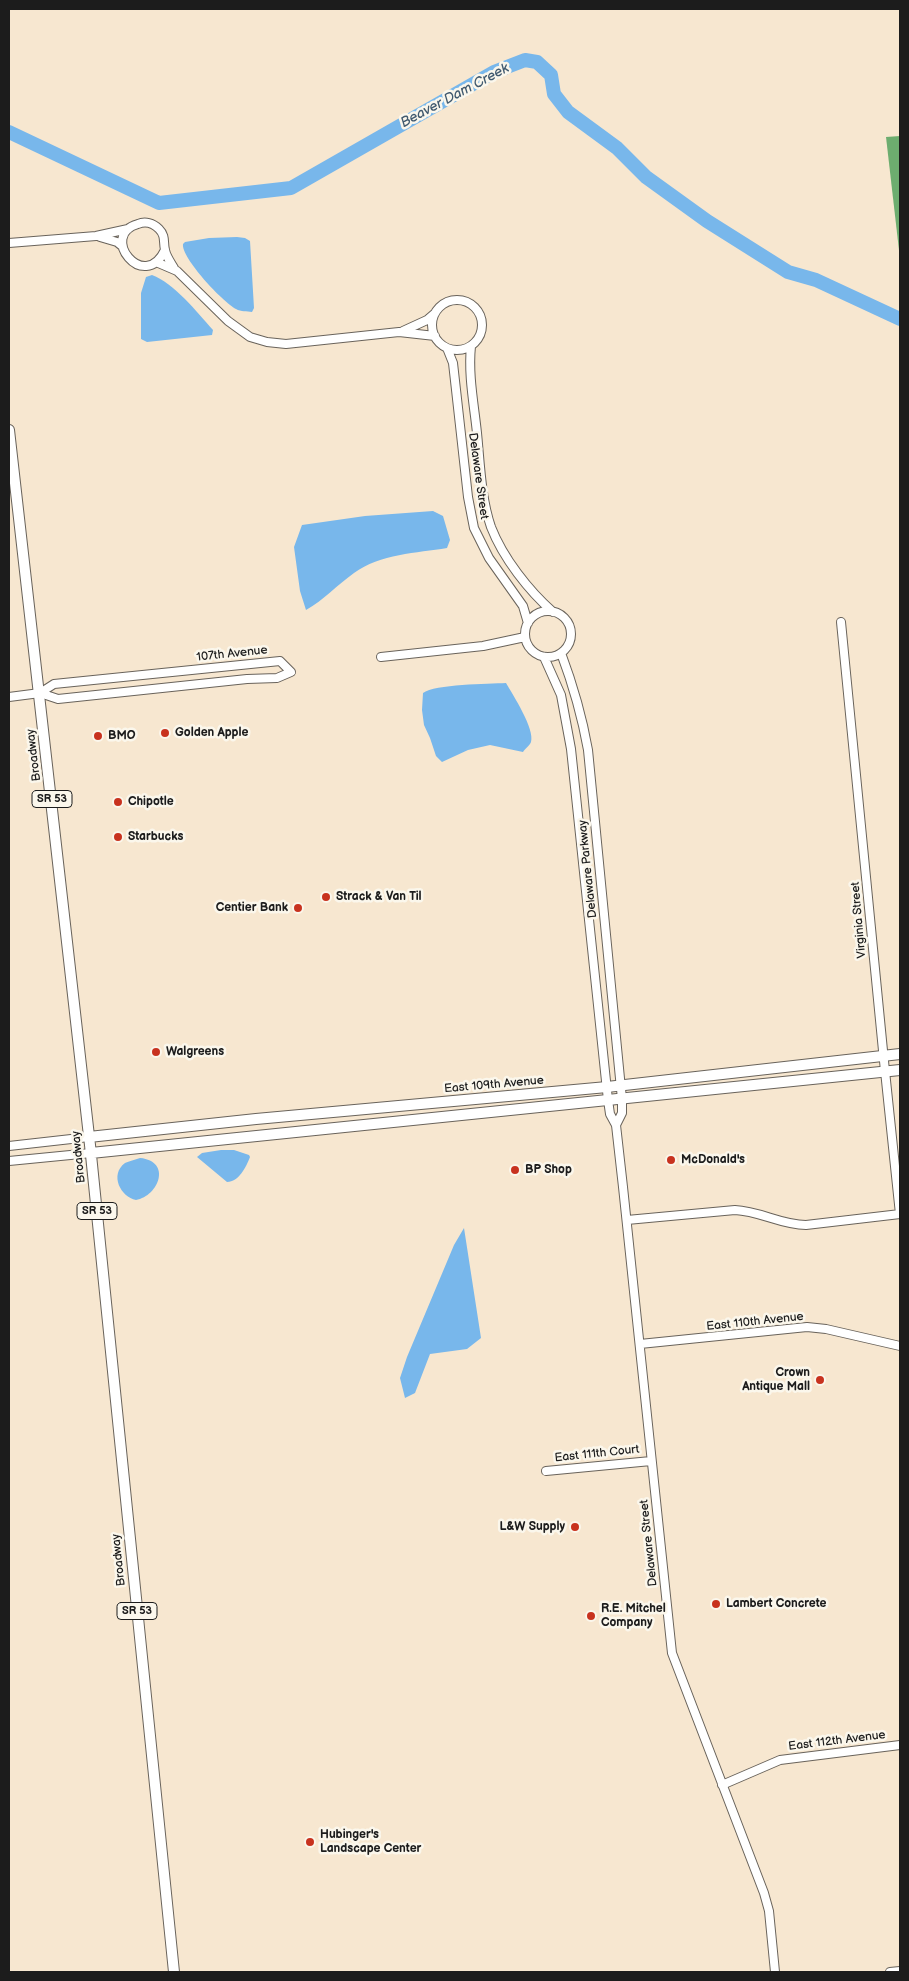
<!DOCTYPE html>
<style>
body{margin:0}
#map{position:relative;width:909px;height:1981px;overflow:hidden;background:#f7e7d0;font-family:"Balsamiq Sans",sans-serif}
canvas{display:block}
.frame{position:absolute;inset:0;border:10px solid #1c1c1c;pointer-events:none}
</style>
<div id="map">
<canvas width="909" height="1981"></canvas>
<div class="frame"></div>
</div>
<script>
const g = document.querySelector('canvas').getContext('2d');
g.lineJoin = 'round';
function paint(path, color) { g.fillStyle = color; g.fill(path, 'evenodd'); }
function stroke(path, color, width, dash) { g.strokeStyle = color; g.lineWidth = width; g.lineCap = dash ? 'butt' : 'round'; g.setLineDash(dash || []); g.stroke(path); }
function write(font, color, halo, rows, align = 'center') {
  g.font = font + ' "Balsamiq Sans",sans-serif'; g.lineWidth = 5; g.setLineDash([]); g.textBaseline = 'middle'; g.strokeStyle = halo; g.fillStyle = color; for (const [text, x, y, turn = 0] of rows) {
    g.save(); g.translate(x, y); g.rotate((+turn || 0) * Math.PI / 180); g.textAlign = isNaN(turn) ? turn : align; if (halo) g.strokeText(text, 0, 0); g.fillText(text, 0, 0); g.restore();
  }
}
const forest = new Path2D(`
 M900,136V259L886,137Z`);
const water = new Path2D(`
 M237,237L245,238L250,241L254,308L252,312C247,311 241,312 236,309C223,302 181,258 183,244L185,242L209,238Z
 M152,275C174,283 197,312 213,330L212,335L147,342L141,339V293L146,277Z
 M433,511L443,516L450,540L447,548C417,553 380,554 354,573C337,585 324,600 306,610L300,591L294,547L302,525L365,516Z
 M506,683C513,695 535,729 531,742C530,745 525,749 523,752L490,745L468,750L442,762L436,756L430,738L424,725L422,710L423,693C435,684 488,684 506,683Z
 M221,1150H234L249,1155L250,1157C246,1167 239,1182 227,1182L197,1157L202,1153Z
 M140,1158C172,1161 159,1196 136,1200C121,1197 109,1175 125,1163C129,1161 135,1160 140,1158Z
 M464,1228L481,1338L467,1349L430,1354L415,1393L405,1398L400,1378L407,1357L454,1245Z`);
const river = new Path2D(`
 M9,132L159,203L291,188L494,72L525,60L537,62L551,75L554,94L568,112L617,148L646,177L707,221L788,272L816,280L900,319`);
const minor = new Path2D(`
 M100,237L117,242L122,246
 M9,243L96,236L128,229
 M165,250C144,294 98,235 138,224C145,221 153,223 159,229C166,236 163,242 165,250C166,256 171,263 174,268
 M156,262L177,271L228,321L250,337L267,342L286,344L399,332L435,336
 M432 325a25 25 0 1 1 50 0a25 25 0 1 1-50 0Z
 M403,331L427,320L434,314
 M471,346C468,375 474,404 477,433C480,463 481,498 491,527C503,558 529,591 553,612
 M447,348L453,363L468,497L474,528L489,558L523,606L528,623
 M525 634a23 23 0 1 1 46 0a23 23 0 1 1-46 0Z
 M561,653C573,685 582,716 588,750L622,1099V1113L616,1125
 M381,657L483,646L525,637
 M544,657L561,695L571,749L608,1100L610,1114L616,1125L623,1187L672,1653L764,1893L769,1911L775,1972
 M9,697L40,693L58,699L247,679L277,678L291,672L280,661L54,684L40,693
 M9,1146L89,1137
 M9,1161L91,1153
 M627,1220L735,1210C760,1211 781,1225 806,1225L900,1214L885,1071L841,622
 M640,1344L807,1327L826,1329L900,1346
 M546,1471L651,1461
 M722,1785L780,1760L900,1745
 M890,1972L900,1971`);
const major = new Path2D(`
 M9,430L90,1145L174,1972
 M89,1137L256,1119L607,1087L900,1054
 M91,1153L900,1070`);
const markers = [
 [165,733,5,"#c8321e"],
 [98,736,5,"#c8321e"],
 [118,802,5,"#c8321e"],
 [118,837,5,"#c8321e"],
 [326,897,5,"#c8321e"],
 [298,908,5,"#c8321e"],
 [156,1052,5,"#c8321e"],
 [671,1160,5,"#c8321e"],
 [515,1170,5,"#c8321e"],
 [820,1380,5,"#c8321e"],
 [575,1527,5,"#c8321e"],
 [716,1604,5,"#c8321e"],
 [591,1616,5,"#c8321e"],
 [310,1842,5,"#c8321e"]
];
const shields = [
 [52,799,40],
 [97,1211,40],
 [137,1611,40]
];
const shieldNames = [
 ["SR 53",52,799],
 ["SR 53",97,1211],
 ["SR 53",137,1611]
];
const streetNames = [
 ["Delaware Street",478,476,82],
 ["107th Avenue",232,654,-6],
 ["Broadway",34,755,-97],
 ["Delaware Parkway",588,869,-96],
 ["Virginia Street",859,920,-95],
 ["East 109th Avenue",494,1085,-5],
 ["Broadway",79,1157,-96],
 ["East 110th Avenue",755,1322,-6],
 ["East 111th Court",597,1454,-6],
 ["Delaware Street",649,1543,-96],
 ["Broadway",119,1560,-96],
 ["East 112th Avenue",837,1741,-7]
];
const poiNames = [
 ["Golden Apple",175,733],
 ["BMO",108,736],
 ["Chipotle",128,802],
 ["Starbucks",128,837],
 ["Strack & Van Til",336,897],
 ["Centier Bank",288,908,"right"],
 ["Walgreens",166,1052],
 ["McDonald's",681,1160],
 ["BP Shop",525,1170],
 ["Crown",810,1373,"right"],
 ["Antique Mall",810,1387,"right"],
 ["L&W Supply",565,1527,"right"],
 ["Lambert Concrete",726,1604],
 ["R.E. Mitchel",601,1609],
 ["Company",601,1623],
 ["Hubinger's",320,1835],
 ["Landscape Center",320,1849]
];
const waterNames = [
 ["Beaver Dam Creek",455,96,-28]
];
paint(forest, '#6dad6f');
paint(water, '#78b7eb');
stroke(river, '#78b7eb', 14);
stroke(minor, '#69635b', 10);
stroke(major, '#69635b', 12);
stroke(minor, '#fff', 8);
stroke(major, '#fff', 10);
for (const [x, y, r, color] of markers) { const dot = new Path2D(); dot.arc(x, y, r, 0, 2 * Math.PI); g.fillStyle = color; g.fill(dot); stroke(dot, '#fbf7ec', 2); }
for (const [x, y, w] of shields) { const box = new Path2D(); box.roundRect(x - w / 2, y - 8.5, w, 17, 4); g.fillStyle = '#fbf7ec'; g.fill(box); stroke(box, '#1c1c1c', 1); }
write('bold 11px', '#1c1c1c', null, shieldNames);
write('12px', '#1c1c1c', '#fbf7ec', streetNames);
write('bold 12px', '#1c1c1c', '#fbf7ec', poiNames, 'left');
write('italic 14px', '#415a6f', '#fbf7ec', waterNames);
</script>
